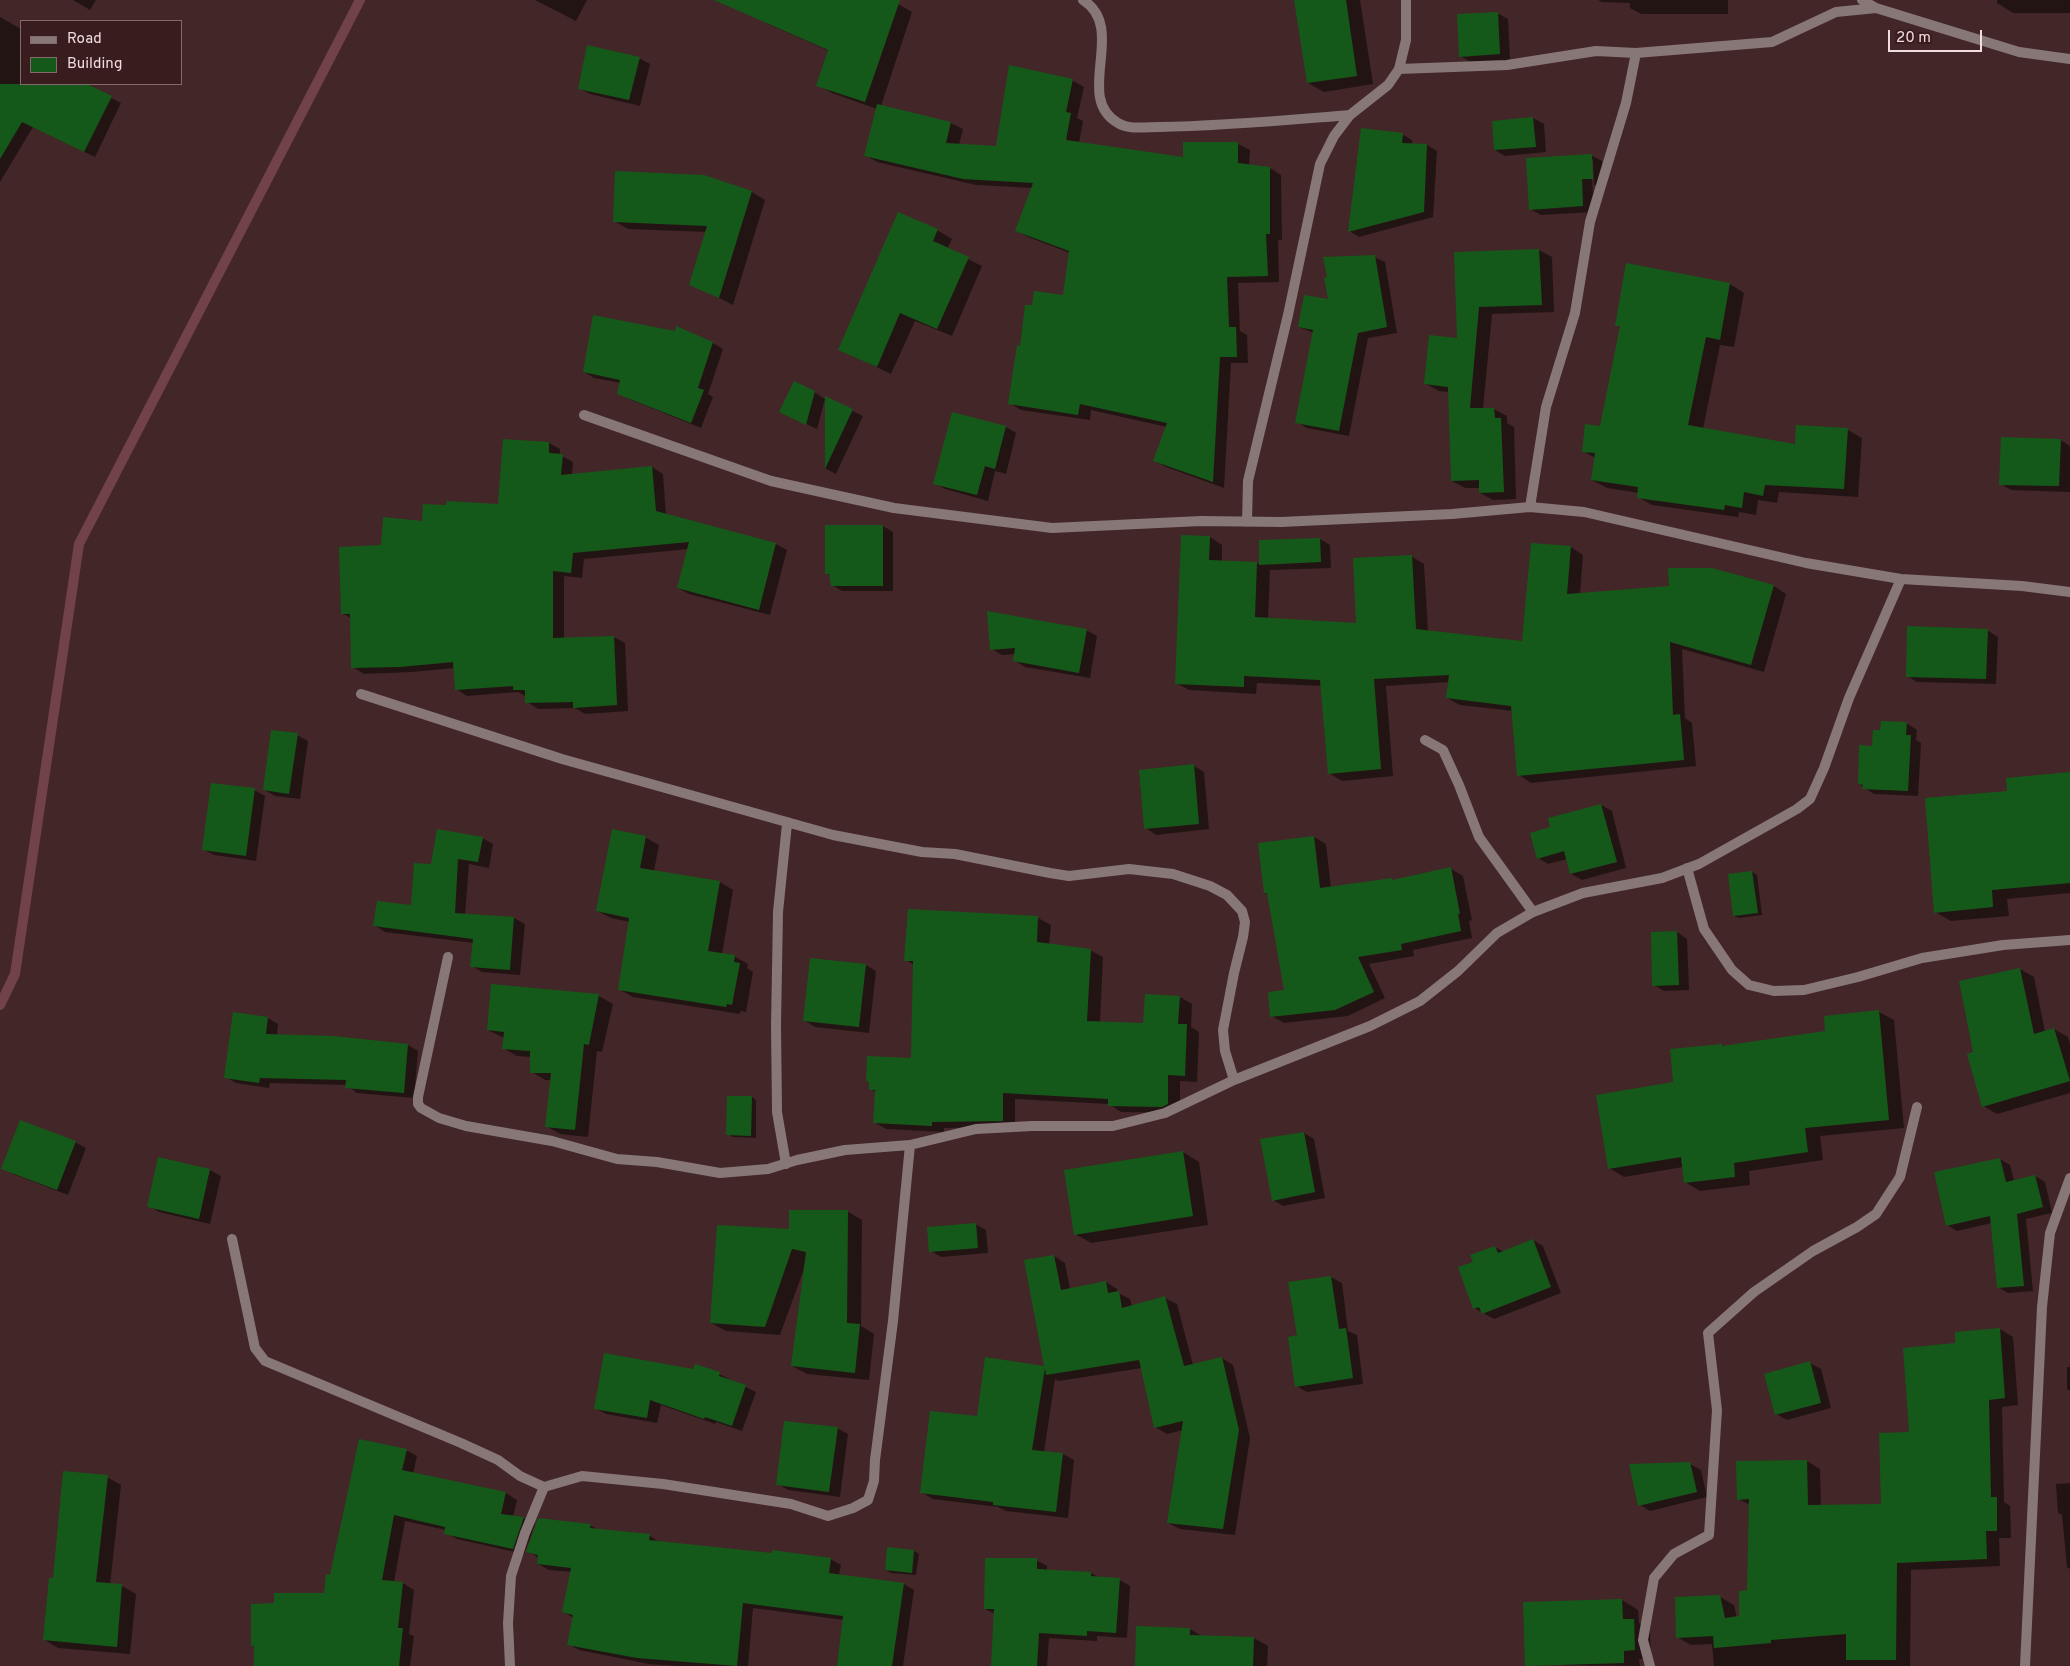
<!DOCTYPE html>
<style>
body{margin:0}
#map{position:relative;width:2070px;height:1666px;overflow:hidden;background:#432627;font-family:Overpass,sans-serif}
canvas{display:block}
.legend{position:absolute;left:20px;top:20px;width:162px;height:65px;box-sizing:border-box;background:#381c1e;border:1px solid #82696a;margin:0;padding:6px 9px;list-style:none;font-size:15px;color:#f1dddd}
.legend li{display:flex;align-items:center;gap:10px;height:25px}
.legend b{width:25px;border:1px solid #82696a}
.scale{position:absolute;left:1888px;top:30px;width:94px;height:22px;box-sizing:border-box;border:2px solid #f1dddd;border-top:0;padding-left:6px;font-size:15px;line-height:18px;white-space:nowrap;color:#f1dddd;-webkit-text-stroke:4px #381c1e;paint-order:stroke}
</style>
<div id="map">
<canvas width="2070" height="1666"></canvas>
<ul class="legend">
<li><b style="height:6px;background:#877777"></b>Road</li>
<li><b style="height:14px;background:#15591a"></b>Building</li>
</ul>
<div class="scale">20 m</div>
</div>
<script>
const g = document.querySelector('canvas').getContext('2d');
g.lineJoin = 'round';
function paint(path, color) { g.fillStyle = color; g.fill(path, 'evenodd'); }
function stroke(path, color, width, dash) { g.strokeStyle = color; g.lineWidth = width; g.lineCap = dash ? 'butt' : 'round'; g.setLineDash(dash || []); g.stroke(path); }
const shadow = new Path2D(`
 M73,0H96L90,10Z
 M535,0H587L576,21Z
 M761,0H885L898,4L912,12L881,106L951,123L963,129L959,145L997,147L1072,80L1084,87L1077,118L1083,121L1079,143L1184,158L1238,144L1250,150L1249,166L1270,168L1281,175L1282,240H1278L1279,282L1238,283L1240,331L1247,335L1248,363H1231L1224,488L1166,467L1155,461L1167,427L1091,410L1090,420L1021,410L1009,403L1033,307L1064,296L1070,253L1028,237L1016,230L1032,188L976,185L877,162L865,155L877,109L832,93L818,85L829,51L768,24L754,16Z
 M1295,0H1360L1373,84L1324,92L1308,83Z
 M1598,0H1728V14H1641L1630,8V3L1602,2Z
 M1997,0H2070V13H2013L1997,3Z
 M1497,13L1508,19L1510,60L1471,62L1460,56Z
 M0,17L21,29V84H84L121,103L95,157L33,127L0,182Z
 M639,58L650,64L640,106L590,94L579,88Z
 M1533,118L1544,124L1546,152L1505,156L1495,150Z
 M1402,134L1412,140V145H1427L1437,151L1433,217L1359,237L1349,231Z
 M1591,155L1602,161L1603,184L1594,185L1593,160H1591L1594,212L1541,215L1530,209Z
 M704,177L752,192L765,200L733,305L691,284L706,232L628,229L614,221Z
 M937,230L952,239L947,249L982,266L952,336L915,321L891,374L839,349Z
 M1539,250L1552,257L1554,312L1492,314L1483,409H1494L1507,416V423L1514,427L1516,499L1493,500L1480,493V488H1465L1452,481L1449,392L1439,391L1426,384L1458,339L1456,253Z
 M1374,257L1385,262L1397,333L1368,338L1349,436L1307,428L1297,422L1314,333L1299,327Z
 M1730,284L1744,293L1734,347L1720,345L1703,429L1796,446L1848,430L1862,438L1858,497L1779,492L1777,503L1758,500L1756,515L1739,512L1738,517L1652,505L1638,497L1639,493L1607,488L1592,480L1595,458L1583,451L1601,427L1621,327L1617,325Z
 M676,332L713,343L723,349L708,394L713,397L701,428L629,399L618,393L621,383L594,378L584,372Z
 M814,392L825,399L817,429L791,417Z
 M826,398L863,416L836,474L826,469Z
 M1006,427L1016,433L1006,474L995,471L988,501L945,489L935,483Z
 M2061,440L2070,446V492L2011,490L2001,484Z
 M549,443L560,449V455L573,462L572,475L652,467L663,474L666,516L776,544L787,550L770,615L689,594L678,588L689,549L584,559L582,578L564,576V639L614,637L625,643L628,711L585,714L575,708L538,709L527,702L525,696L518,692L467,696L456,689L455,668L412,672L364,674L353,667L351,618L343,614L382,546L424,523L500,505Z
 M883,526L893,532V591H842L832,585L830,576L827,573Z
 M1210,537L1222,545V562L1257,563L1261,565L1260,541L1320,539L1330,545L1331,568L1270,570L1268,619L1357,625L1411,556L1424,564L1428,632L1523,643L1571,547L1583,555L1580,594L1670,587L1712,569L1774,586L1786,594L1764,672L1682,649L1685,718L1692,723L1696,766L1531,783L1519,775L1513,711L1460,705L1447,698L1449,682L1386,686L1393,776L1342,781L1329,773L1322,686L1257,683L1256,694L1189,690L1176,683Z
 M1086,630L1097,636L1090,678L1025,667L1014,660L1015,654L1002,655L992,649Z
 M1987,630L1998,637L1996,684L1917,682L1907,676Z
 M1906,723L1917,730L1916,740L1921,743L1918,796L1874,794L1859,784L1874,747L1882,732Z
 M297,735L308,741L300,799L275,796L265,790Z
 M1194,766L1204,772L1209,829L1156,835L1146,828Z
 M2070,774V893L2007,899L2009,916L1951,921L1935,912L2008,792Z
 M254,790L265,796L256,861L214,855L203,849Z
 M1601,805L1612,811L1626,868L1582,880L1571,874L1567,859L1548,864L1538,858L1552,828Z
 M645,837L659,845L654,871L720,882L733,890L722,954L734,956L748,964L747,968L753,972L746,1012L740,1011V1014L633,997L620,990L630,922L611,918L598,911Z
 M1314,837L1326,844L1331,888L1391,879L1394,881L1451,869L1463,876L1472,920L1469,921L1472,938L1413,950L1414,956L1369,964L1385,998L1348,1016L1284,1023L1272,1016L1285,991L1269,895L1265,893Z
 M482,838L493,844L489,868L469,864L465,915L514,918L525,924L520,975L482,972L472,966L474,943L385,932L374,925L412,907L432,866Z
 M1752,872L1757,875L1762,915L1739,918L1734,916L1729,875Z
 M909,910L1038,918L1051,925L1049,945L1090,950L1103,957L1100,1023L1144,1024L1180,997L1192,1004L1191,1027L1199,1032L1197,1082L1180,1081V1111L1175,1113L1121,1112L1109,1104L1015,1099V1127L944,1128V1132L886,1129L874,1122L876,1092L870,1089L912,1060L914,965L906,960Z
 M1677,932L1687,939L1689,990L1664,991L1654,985Z
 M866,965L876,971L869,1033L815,1027L804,1020Z
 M2020,969L2034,977L2045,1032L2054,1029L2068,1037L2070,1044V1093L1997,1114L1983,1106L1975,1052Z
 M492,985L599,996L613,1004L602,1052L597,1051L588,1137L560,1134L546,1126L551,1080H545L532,1072V1057L517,1056L503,1048L504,1038L488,1030Z
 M1879,1012L1894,1020L1904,1128L1820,1136L1823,1160L1749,1171L1750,1185L1700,1191L1685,1182L1683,1167L1624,1177L1609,1168L1675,1083L1722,1045L1725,1047L1827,1033Z
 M235,1014L268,1018L278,1024L277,1036L408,1045L418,1051L414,1098L357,1093L347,1085L270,1083L269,1088L236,1083L226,1077Z
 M752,1097L756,1100V1138L733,1137L728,1134Z
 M1304,1133L1314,1139L1325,1198L1283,1206L1273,1200Z
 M75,1142L86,1148L68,1195L13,1174L3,1168Z
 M1183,1152L1199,1162L1208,1225L1091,1243L1075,1234Z
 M159,1159L210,1170L221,1176L210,1224L159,1212L149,1206Z
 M2000,1159L2010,1165L2014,1181L2035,1176L2045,1182L2052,1213L2026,1219L2033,1291L2008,1293L1998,1287L1992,1223L1957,1231L1947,1225Z
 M847,1211L862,1220L861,1326L874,1334L869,1380L807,1374L792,1366L805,1266L780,1335L726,1331L711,1323L791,1231Z
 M975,1224L986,1230L988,1253L941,1257L931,1251Z
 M1533,1240L1543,1246L1561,1293L1494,1319L1474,1308L1475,1262L1495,1247L1504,1252Z
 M1054,1256L1065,1263L1070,1289L1106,1282L1117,1289L1118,1293L1130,1299L1132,1307L1165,1298L1177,1304L1193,1365L1222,1358L1233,1365L1250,1438L1235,1535L1180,1529L1168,1523L1183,1430L1167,1434L1155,1427L1142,1368L1059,1381L1055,1379L1044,1452L1063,1454L1074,1460L1068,1518L1006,1511L998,1507L933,1499L921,1492L978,1417L1046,1367Z
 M1331,1277L1342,1283L1348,1331L1357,1335L1363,1384L1307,1392L1296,1386L1298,1336Z
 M2000,1329L2013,1337L2018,1405L2002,1407L2004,1502L2010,1506L2011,1538H1999L2000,1566L1911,1570L1910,1666H1714L1712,1644L1691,1645L1677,1637L1720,1597L1734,1605L1737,1618L1741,1617L1748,1591L1750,1505L1738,1499L1807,1461L1820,1469L1821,1506L1882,1505L1911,1433L1957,1344Z
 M1810,1363L1821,1369L1831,1408L1787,1420L1776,1414Z
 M2067,1367H2070V1391L2067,1389Z
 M694,1371L719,1374L756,1392L742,1431L716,1422L715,1424L661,1405L657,1423L606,1414L595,1408Z
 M837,1428L848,1434L840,1497L788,1490L778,1484Z
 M406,1450L417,1456L413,1474L506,1493L517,1500L513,1517L524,1518L535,1524L524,1554L457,1539L446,1533V1530L405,1521L394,1582L403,1583L414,1590L409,1634L414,1636L410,1666H255V1647L252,1646L275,1605L325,1594L331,1576Z
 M1690,1464L1701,1470L1707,1497L1650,1511L1640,1505Z
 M107,1477L121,1485L110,1585L122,1586L136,1594L130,1654L58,1648L45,1640L54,1580Z
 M2070,1483V1569L2067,1567L2062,1515L2058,1513L2056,1484Z
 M590,1525L599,1530L649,1535L660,1543L830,1559L841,1565L839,1575L904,1584L914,1590L903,1666H838L844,1620L753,1608L748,1666H677L649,1664L579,1650L568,1644L574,1618L564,1612L572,1572L549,1570L538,1564L539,1558L528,1551Z
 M914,1551L919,1554L916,1575L891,1573L886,1570Z
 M1036,1560L1047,1566V1570L1091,1573L1100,1578L1120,1580L1130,1586L1127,1638L1097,1636V1641L1049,1638L1047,1666H992L995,1614L985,1609Z
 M1622,1600L1638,1610L1639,1623L1650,1630L1651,1659H1639L1640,1666L1526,1665L1525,1604Z
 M1190,1629L1203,1637L1254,1638L1268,1646L1267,1666H1136Z`);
const stream = new Path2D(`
 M0,1005L15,974L79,544L360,0`);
const building = new Path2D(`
 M714,0H900L865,102L816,86L828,50Z
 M1294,0H1346L1357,76L1307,83Z
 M1498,12L1500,54L1459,57L1457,14Z
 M587,45L640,57L629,100L578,89Z
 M1009,65L1073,79L1066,112L1071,113L1066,140L1183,157V142H1238V163L1270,167V234H1266L1268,276L1227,277L1229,327H1236L1237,357H1220L1213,482L1153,461L1167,423L1080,404L1078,415L1008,404L1017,345L1020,346L1025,305H1032L1034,291L1063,295L1069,251L1015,231L1033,183L963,179L864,156L877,104L951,122L946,143L996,146Z
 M0,84H87L112,96L84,152L22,122L0,159Z
 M1533,117L1536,147L1494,150L1492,121Z
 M1361,128L1403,133L1402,143L1427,144L1424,212L1348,232Z
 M1592,154L1593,179H1582L1583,206L1529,210L1526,158Z
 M615,171L704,175L752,191L719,298L689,285L707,226L613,222Z
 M898,212L938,229L933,241L969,257L937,329L900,313L877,367L838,350Z
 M1539,249L1542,305L1479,307L1470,408H1494L1495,418H1501L1504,492L1479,493V480L1451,481L1448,387L1424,384L1429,335L1457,338L1454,252Z
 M1375,255L1387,327L1358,333L1339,431L1295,423L1313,330L1298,327L1304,295L1328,299L1324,278L1327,277L1323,257Z
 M1626,263L1730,283L1720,340L1706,337L1688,425L1795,444L1796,425L1848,428L1844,489L1765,485L1763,496L1744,492L1742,508L1725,505L1724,510L1637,498L1638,487L1591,480L1595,453L1582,452L1585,424L1600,426L1620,326H1615Z
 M593,315L675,331L676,326L713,342L698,388L704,390L691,423L617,394L620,380L583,372Z
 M794,381L815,391L806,425L779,412Z
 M825,396L853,409L825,469Z
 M952,412L1006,426L995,469L985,466L977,495L933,484Z
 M2001,437L2061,439L2059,486L1999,485Z
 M503,439L549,442V453L563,454L561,475L652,466L656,511L776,543L759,610L677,588L689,542L573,553L571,573L553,571V638L614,636L617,705L573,708V702L525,703V690H513V686L455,690L453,662L400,667L351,668L350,614H341L339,547L381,545L383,517L422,521L423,504L446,505L447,501L498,504Z
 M825,525H883V586H831L829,574H825Z
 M1181,535L1210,536L1209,560L1257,562L1255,617L1356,623L1353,558L1412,555L1416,629L1522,641L1531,543L1571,546L1567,594L1669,586L1668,568H1712L1774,585L1751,665L1670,642L1673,715L1680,714L1684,760L1517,776L1511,706L1446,698L1449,675L1374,679L1381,769L1328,774L1320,680L1244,676V687L1175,684Z
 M1320,538L1321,562L1259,565V540Z
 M987,611L1087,629L1079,673L1013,661L1015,648L990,650Z
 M1907,626L1988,629L1986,679L1906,677Z
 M1881,721L1907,722L1906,735H1911L1908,791L1862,789L1863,785L1858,784L1859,745L1872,746L1873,730H1880Z
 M271,730L298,733L289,794L263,790Z
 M1194,764L1199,824L1144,829L1139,770Z
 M2070,772V883L1992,890L1993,907L1934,913L1925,798L2007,791L2006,778Z
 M211,783L255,788L246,856L202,850Z
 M1601,804L1617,862L1570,874L1564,851L1537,859L1530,833L1550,827L1548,818Z
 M437,829L483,837L478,862L458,859L455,913L514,917L510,970L470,967L473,939L373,926L377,901L411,905L414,863L431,864Z
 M612,829L646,836L640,868L720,881L708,951L735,955L734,962L740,963L732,1005L727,1004L726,1007L618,990L629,918L596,911Z
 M1314,836L1320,888L1392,878V880L1451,867L1460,914H1458L1461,931L1401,944L1402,950L1358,957L1374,992L1335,1010L1270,1017L1268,992L1284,990L1267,893H1264L1258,843Z
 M1752,871L1758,913L1733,916L1728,874Z
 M908,909L1038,916L1037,942L1091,949L1087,1021L1143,1023L1145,994L1180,996L1178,1024H1187L1185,1076L1168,1075V1104L1162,1107L1108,1106V1099L1003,1093V1121L932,1122V1126L873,1123L875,1090H869V1082L866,1081L867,1056L911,1058L913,961H904Z
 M1677,931L1679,985L1652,986L1651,932Z
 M810,958L866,964L859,1027L803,1021Z
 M2020,968L2034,1034L2054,1028L2070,1081L1982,1107L1967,1054L1973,1052L1959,981Z
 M491,984L599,994L589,1045L584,1044L575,1130L545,1127L551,1073H530V1051L502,1049L504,1032L487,1030Z
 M1879,1010L1889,1120L1805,1128L1808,1152L1734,1163L1735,1177L1684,1183L1681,1157L1608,1169L1596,1095L1673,1082L1670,1049L1722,1044V1046L1825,1031L1824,1016Z
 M233,1012L268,1017L266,1034L334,1036L408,1044L404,1093L345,1088L346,1080L260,1078L259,1083L224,1078Z
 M727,1096H752L751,1136L726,1135Z
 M20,1120L76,1141L57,1190L1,1169Z
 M1304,1132L1315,1192L1272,1201L1260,1139Z
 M1183,1151L1193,1216L1074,1235L1064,1170Z
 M158,1157L210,1169L199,1219L147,1207Z
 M2000,1158L2006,1182L2035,1175L2043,1207L2017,1214L2024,1286L1997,1288L1990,1216L1946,1226L1934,1172Z
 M789,1210H848L847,1323L860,1324L855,1373L791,1366L806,1252L792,1249L765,1327L710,1323L717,1225L789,1229Z
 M976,1223L978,1248L929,1252L927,1227Z
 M1533,1239L1551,1287L1482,1314L1479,1307L1473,1309L1458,1267L1473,1262L1470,1255L1495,1246L1498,1253Z
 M1054,1255L1061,1290L1106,1281L1108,1293L1119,1291L1122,1308L1165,1296L1184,1366L1222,1357L1239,1430L1223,1529L1167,1523L1183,1421L1154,1428L1139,1360L1046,1375L1045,1368L1032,1450L1063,1453L1056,1512L993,1505V1502L920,1493L930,1411L977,1416L985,1357L1044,1366L1024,1260Z
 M1331,1276L1339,1329L1346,1328L1353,1378L1295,1387L1288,1337L1297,1335L1288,1282Z
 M2000,1328L2005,1398L1989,1400L1991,1497H1997V1531H1986L1987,1559L1897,1563L1896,1660H1846V1634L1771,1640V1643L1714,1648L1713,1636L1676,1638L1675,1597L1720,1595L1725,1618L1739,1616V1591L1747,1590L1749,1499L1737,1500L1736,1461L1807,1460L1808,1505L1881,1504L1879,1433L1909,1432L1903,1348L1955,1343V1332Z
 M604,1353L693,1369L695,1364L720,1372L719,1376L746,1385L732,1426L705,1417L704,1419L650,1400L647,1418L594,1409Z
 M1810,1361L1821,1403L1775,1415L1764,1374Z
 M784,1421L838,1427L829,1492L776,1485Z
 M359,1439L407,1449L402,1470L506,1492L501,1514L524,1517L513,1549L444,1534L445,1527L394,1515L382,1580L403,1582L398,1628H403L399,1666H254V1646H251V1604L274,1603V1593H324L326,1574L330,1575Z
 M1690,1462L1697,1492L1638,1506L1629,1464Z
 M63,1471L108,1475L96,1582L122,1584L117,1647L43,1640L49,1578H53Z
 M538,1518L591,1524L590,1528L650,1534L649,1540L772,1553V1550L831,1558L829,1573L904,1583L892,1666H837L843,1616L743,1603L737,1666L637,1658L567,1645L573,1615L562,1612L571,1568L537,1564L538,1555L526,1552Z
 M887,1547L914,1550L912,1573L885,1570Z
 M985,1558H1037V1569L1091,1572V1576L1120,1578L1116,1633L1087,1631V1636L1039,1633L1037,1666H991L994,1609H984Z
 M1622,1599L1623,1619H1634L1635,1650L1624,1651V1663L1525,1666L1523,1602Z
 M1136,1626L1190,1628V1635L1254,1637L1253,1666H1135Z`);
const minor = new Path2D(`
 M1083,0C1128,28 1073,98 1118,123C1129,130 1147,127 1159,127C1223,126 1287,120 1350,115
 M1862,0L1876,8L2019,52L2070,59
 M1636,53L1772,42L1836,12L1876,8
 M1399,69L1507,65L1596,51L1636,53L1626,103L1590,222L1575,313L1546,407L1530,507
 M584,415L771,481L894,508L1052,528L1201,521L1281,522L1452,514L1530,507L1584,512L1806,563L1901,579L2022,586L2070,592
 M1247,522L1248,481L1288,315L1320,164L1334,136L1350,115L1388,85L1399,69L1406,40V0
 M361,694L562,759L833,835L922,852L955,854L1050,873L1069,876L1129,869L1173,874L1210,886L1227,895L1242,911L1245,922L1243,937L1234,973L1223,1030L1225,1051L1234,1080
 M1425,740L1443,750L1459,785L1479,837L1533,912
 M1687,868L1704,929L1732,970L1749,985L1774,991L1804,990L1858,977L1922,958L2003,945L2070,940
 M448,957L418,1097V1104L421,1108L439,1118L466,1126L552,1141L617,1159L657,1162L720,1173L768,1169L797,1160L845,1150L910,1145L976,1129L1032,1126H1113L1165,1113L1234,1080L1370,1026L1420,1001L1458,971L1497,933L1533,912L1583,893L1662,878L1699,864L1797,809L1810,799L1824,768L1849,698L1901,579
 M786,1164L777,1112L776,1025L778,912L787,824
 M232,1239L255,1348L265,1361L461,1443L498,1460L520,1476L544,1487L582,1476L663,1484L791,1504L828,1516L853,1508L868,1500L874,1481L875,1460L893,1321L910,1145
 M510,1666L508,1623L511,1576L525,1533L544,1487
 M1650,1666L1643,1640L1654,1578L1674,1554L1709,1535L1717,1410L1708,1333L1754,1292L1813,1251L1857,1227L1876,1214L1900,1177L1917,1107
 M2025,1666L2042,1307L2050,1233L2070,1178`);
paint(shadow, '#0007');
stroke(stream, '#724249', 10);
paint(building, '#15591a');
stroke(minor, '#877777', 10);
</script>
